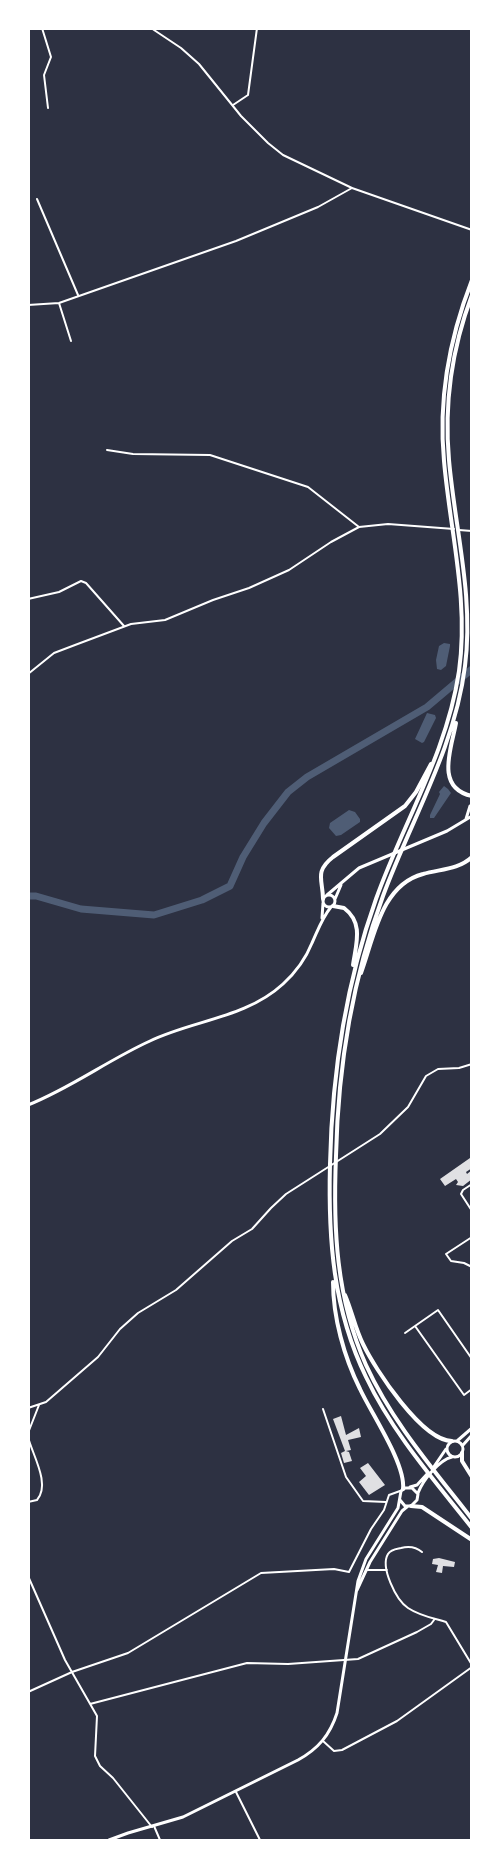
<!DOCTYPE html>
<style>
body{margin:0}
#map{position:relative;width:500px;height:1869px;overflow:hidden;background:#2d3142;font-family:Quicksand,sans-serif}
canvas{display:block}
.frame{position:absolute;inset:0;border:30px solid #fff;pointer-events:none}
</style>
<div id="map">
<canvas width="500" height="1869"></canvas>
<div class="frame"></div>
</div>
<script>
const g = document.querySelector('canvas').getContext('2d');
g.lineJoin = 'round';
function paint(path, color) { g.fillStyle = color; g.fill(path, 'evenodd'); }
function stroke(path, color, width, dash) { g.strokeStyle = color; g.lineWidth = width; g.lineCap = dash ? 'butt' : 'round'; g.setLineDash(dash || []); g.stroke(path); }
const water = new Path2D(`
 M444,643L450,644V646L446,666L441,670L437,669L436,660L439,646Z
 M427,713L435,715L436,718L424,742L422,743L415,739Z
 M444,786L448,789L451,793L434,818H430V815L440,794L439,792Z
 M349,810L355,812L360,819V822L341,835L336,836L329,828L330,823Z`);
const river = new Path2D(`
 M28,896H36L81,909L154,915L202,900L230,886L243,857L264,823L288,792L307,777L427,707L472,669`);
const building = new Path2D(`
 M470,1158L472,1168L466,1172L467,1174L472,1170V1179L463,1186L456,1185L458,1182L456,1179L445,1186L440,1179Z
 M341,1416L346,1435L359,1428L361,1437L348,1440L351,1450L346,1451L349,1452L352,1461L344,1463L341,1453L345,1451L333,1419Z
 M368,1463L385,1485L369,1495L359,1482L366,1476L360,1468Z
 M439,1558L455,1562L454,1567L443,1566L442,1573L436,1572L438,1565L432,1564L433,1559Z`);
const minor = new Path2D(`
 M42,28L51,57L44,75L48,108
 M233,105L248,95L257,28
 M37,199L78,295
 M59,303L71,341
 M28,305L59,303L236,241L318,207L352,188
 M107,450L133,454L210,455L308,487L359,527
 M28,599L59,592L81,581L86,583L124,626
 M472,1184L463,1190L461,1194L472,1211
 M472,1237L446,1254L451,1261L464,1263L472,1267
 M405,1333L415,1326
 M472,1359L438,1310L415,1326L464,1395L472,1389
 M28,1408L46,1402L98,1357L120,1329L138,1313L176,1290L232,1241L252,1229L271,1208L286,1194L380,1134L408,1107L426,1076L438,1069L459,1068L472,1064
 M323,1409L346,1477L363,1501L386,1502
 M28,1433L39,1405
 M28,1437C32,1454 51,1484 37,1500L28,1502
 M389,1495L400,1491
 M422,1552C416,1547 409,1546 401,1548C396,1549 391,1549 388,1554C380,1567 396,1600 408,1608C420,1616 433,1618 446,1622L472,1665
 M366,1570H387
 M28,1576L65,1660L97,1716L95,1756L100,1766L113,1778L152,1827
 M28,1692L72,1672L128,1653L261,1573L334,1569L349,1572L371,1529L384,1510L389,1495
 M90,1704L247,1663L288,1664L358,1659L417,1632L431,1624L434,1620
 M236,1792L260,1840
 M154,1826L160,1840`);
const tertiary = new Path2D(`
 M151,28L181,48L199,64L241,116L268,143L283,155L352,188L472,230
 M459,530L472,531
 M28,674L54,653L75,645L131,624L165,620L213,600L249,588L289,570L331,542L359,527L388,524L454,529
 M323,1741L334,1751L342,1750L397,1721L472,1667`);
const secondary = new Path2D(`
 M447 1449a8 8 0 1 1 16 0a8 8 0 1 1-16 0Z
 M457,1441L472,1428
 M463,1445L472,1435
 M433,1468L446,1449
 M410,1487L417,1485L428,1473
 M418,1493C423,1480 439,1460 452,1457
 M357,1590L370,1562L402,1511L408,1506
 M109,1840L128,1833L183,1817L298,1760C318,1749 330,1735 337,1713L358,1581L366,1559L398,1508L401,1491L405,1488H412L418,1494L417,1500L411,1506H405L400,1500`);
const primary = new Path2D(`
 M466,819L470,806
 M323 901a6 6 0 1 1 12 0a6 6 0 1 1-12 0Z
 M327,895L359,868L447,831L472,816
 M335,899L341,885
 M322,918L323,903
 M28,1105C71,1088 108,1060 150,1041C194,1020 246,1018 283,984C295,973 306,958 312,943C318,930 322,918 331,907`);
const motorway = new Path2D(`
 M472,280C449,339 438,398 444,461C450,531 469,600 459,671C447,753 403,823 376,899C345,986 332,1073 330,1164C328,1239 333,1309 366,1377C392,1432 434,1480 472,1528
 M472,295C452,348 444,404 449,460C455,529 474,596 465,666C455,748 411,820 383,896C352,980 338,1067 336,1156C333,1228 336,1298 366,1365C392,1422 434,1470 472,1519
 M456,723C452,747 434,788 472,796
 M323,899C323,880 314,872 333,857L405,806L416,792L431,764
 M333,906L344,908C364,923 356,944 353,965
 M361,973C374,938 381,885 423,874C440,869 458,870 472,857
 M333,1282C333,1317 344,1357 360,1389C371,1413 406,1464 403,1489
 M345,1295C352,1311 355,1328 363,1344C375,1369 422,1441 452,1441
 M462,1453V1461L472,1477
 M411,1506L422,1507L472,1540`);
paint(water, '#4f5d75');
stroke(river, '#4f5d75', 7);
paint(building, '#e0e0e3');
stroke(minor, '#fff', 2);
stroke(tertiary, '#fff', 2);
stroke(secondary, '#fff', 3);
stroke(primary, '#fff', 3);
stroke(motorway, '#fff', 4);
</script>
